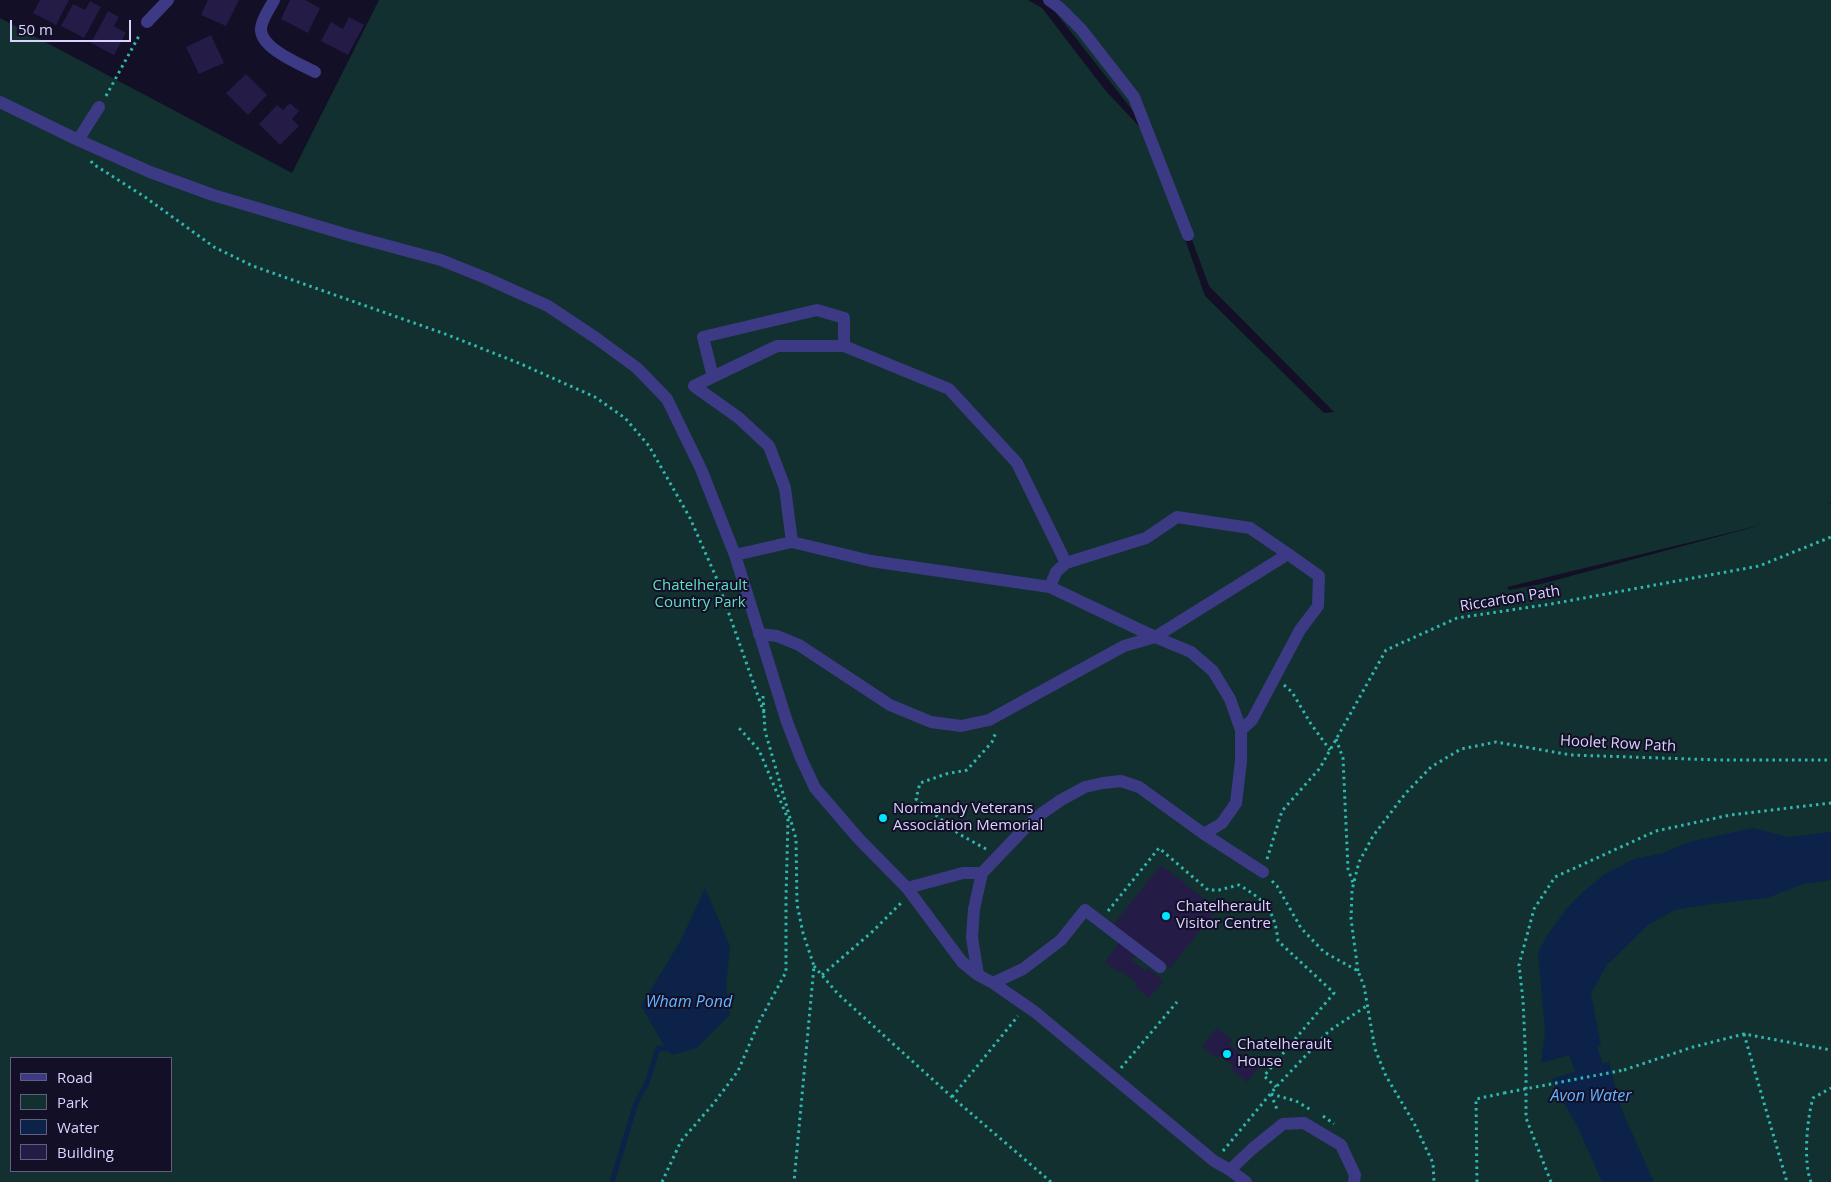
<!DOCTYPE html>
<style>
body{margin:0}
#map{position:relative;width:1831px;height:1182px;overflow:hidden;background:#130f26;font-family:"Open Sans",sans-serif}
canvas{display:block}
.legend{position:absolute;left:10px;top:1057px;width:162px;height:115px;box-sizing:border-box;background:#130f26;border:1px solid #625e7d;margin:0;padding:6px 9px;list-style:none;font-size:15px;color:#d9d4ff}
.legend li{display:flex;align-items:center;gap:10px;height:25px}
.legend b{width:25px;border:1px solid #625e7d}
.scale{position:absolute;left:10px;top:20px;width:121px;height:22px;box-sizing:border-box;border:2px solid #d9d4ff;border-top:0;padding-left:6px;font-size:15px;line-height:18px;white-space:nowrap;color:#d9d4ff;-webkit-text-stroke:4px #130f26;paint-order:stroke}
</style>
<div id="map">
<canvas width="1831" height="1182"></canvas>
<ul class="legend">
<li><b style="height:6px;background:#3d3a85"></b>Road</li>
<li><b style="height:14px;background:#12302f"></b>Park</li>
<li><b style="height:14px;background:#0c2248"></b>Water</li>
<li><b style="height:14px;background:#241b47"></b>Building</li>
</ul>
<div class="scale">50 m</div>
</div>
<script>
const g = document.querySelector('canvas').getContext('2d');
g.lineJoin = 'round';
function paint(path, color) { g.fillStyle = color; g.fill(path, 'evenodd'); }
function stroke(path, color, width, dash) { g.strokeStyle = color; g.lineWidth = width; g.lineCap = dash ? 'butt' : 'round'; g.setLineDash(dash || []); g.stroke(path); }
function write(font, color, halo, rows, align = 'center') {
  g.font = font + ' "Open Sans",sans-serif'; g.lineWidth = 4; g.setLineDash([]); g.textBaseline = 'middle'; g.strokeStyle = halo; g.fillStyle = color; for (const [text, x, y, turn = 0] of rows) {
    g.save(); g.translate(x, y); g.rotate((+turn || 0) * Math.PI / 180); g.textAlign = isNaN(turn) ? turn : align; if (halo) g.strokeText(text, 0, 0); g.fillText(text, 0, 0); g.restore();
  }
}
const green = new Path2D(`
 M379,0H1028L1042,8L1105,90L1149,137L1205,296L1324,413L1334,412L1209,286L1155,139L1049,4L1042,0H1831V502L1827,504L1831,503V1182H0V18L292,173ZM1765,524L1541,584L1509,590L1507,587ZM11,1058H171V1171H11Z`);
const water = new Path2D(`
 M1753,828L1788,837L1831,832V880L1803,884L1767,898L1711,904L1675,910L1648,925L1607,965L1591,993L1601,1046L1541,1063L1545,1032L1538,952L1548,934L1567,908L1585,890L1605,874L1634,859L1663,853L1689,842Z
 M705,888L730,946L726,986L730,1015L697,1048L672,1055L666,1049L641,1006L681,940Z
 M1609,1062L1621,1108L1654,1182H1602L1579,1130L1551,1079Z`);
const stream = new Path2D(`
 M612,1182L636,1103L647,1083L658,1048L666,1049`);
const river = new Path2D(`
 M1571,1014L1601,1105`);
const building = new Path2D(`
 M40,0H69L56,25L33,13Z
 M208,0H239L226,26L201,15Z
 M290,0H305L320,8L308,33L281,19Z
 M90,1L101,7L84,38L61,26L73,4L85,10Z
 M108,11L119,17L114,26L126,33L114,55L91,43Z
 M349,17L364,25L348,55L321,41L331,22L343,29Z
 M211,35L224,63L199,74L186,47Z
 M246,74L267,95L248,115L226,93Z
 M290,103L299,111L292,119L299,126L280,145L259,124L277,105L283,110Z
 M1161,865L1217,909L1170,968L1114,924Z
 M1119,943L1135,956L1131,960L1146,971L1148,968L1163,981L1149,998L1134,986L1137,983L1122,971L1119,973L1105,962Z
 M1217,1028L1232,1040L1229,1044L1243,1056L1245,1053L1261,1065L1247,1082L1232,1070L1234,1067L1219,1055L1217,1058L1202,1046Z`);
const path = new Path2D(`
 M106,96L140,34
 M91,161L93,164L145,197L214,247L253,266L448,335L521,364L595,397L625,418L649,446L690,518L716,577L764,713
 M1284,685L1292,692L1311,724L1330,750
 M763,696L765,731L796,839L797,904L803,933L814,966L794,1182
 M1336,739L1343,758L1348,869L1353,883
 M986,849L959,834L916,799L920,783L946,774L967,770L992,742L996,732
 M1267,859L1282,811L1320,768L1386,650L1457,618L1551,604L1759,566L1831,537
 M1272,881L1277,886L1301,928L1324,952L1358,971L1364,986L1375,1049L1386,1076L1414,1123L1433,1163L1434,1182
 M1108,911L1159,848L1208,890H1219L1239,885C1265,900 1275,911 1278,941L1334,993L1264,1076L1276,1087
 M814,966L838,994L952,1097L1051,1182
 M1358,971L1351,919L1352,890L1359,862L1373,836L1405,794L1431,767L1461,749L1496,742L1571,755L1720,760H1831
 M822,975L873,931L901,903
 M1744,1034L1787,1182
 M1121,1068L1177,1002
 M1624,1070L1693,1047L1744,1034L1831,1050
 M1271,1094L1296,1101L1311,1110
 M1271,1094L1278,1112
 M952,1097L1018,1016
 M1323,1116L1334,1124
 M1223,1151L1276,1087L1329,1031L1368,1005
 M662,1182L681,1141L714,1103L738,1071L759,1022L786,972V898L788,819L759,750L739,728
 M1477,1182L1476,1099L1504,1093
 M1551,1182L1526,1118V1067L1523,1000L1519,965L1534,909L1555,877L1656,831L1730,815L1831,803
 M1811,1182C1803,1162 1807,1119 1813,1098L1831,1088`);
const minor = new Path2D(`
 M274,0C270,8 261,20 261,29C260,48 300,64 315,72
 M1049,0L1060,8L1081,29L1134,97L1188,235
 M147,22L168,0
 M0,102L78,140L150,172L213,195L348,235L441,260L488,279L548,306L596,338L637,368L667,399L701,469L735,555L787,722L801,758L815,788L858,838L907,888L962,962L978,975L993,983L1035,1012L1214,1161L1230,1170L1246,1182
 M78,140L99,107
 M713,377L703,337L817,310L844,318V346
 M792,542L785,488L769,446L739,418L694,386L777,346H844L949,389L1017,463L1066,563L1056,572L1050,587
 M735,555L792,542L871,561L1050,587L1155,637L1124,646L989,720L961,726L931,722L890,705L799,645L777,636L759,634
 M1066,563L1146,538L1177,517L1250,528L1288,554L1155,637
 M1155,637L1191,652L1213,671L1230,699L1241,730V761L1236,803L1222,823L1204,834
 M1241,730L1252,720L1300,630L1318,606L1319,576L1288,554
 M907,888L963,873H982
 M978,975L972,938L974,909L982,873L1026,827L1041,814L1061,800L1085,787L1103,783L1121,781L1139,787L1204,834L1263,872
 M993,983L1023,969L1061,940L1085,910L1160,967
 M1230,1170L1252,1149L1283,1124L1304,1123L1341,1145L1355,1175L1354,1182`);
const pathBridge = new Path2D(`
 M1504,1093L1624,1070`);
const markers = [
 [883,818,5,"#00e5ff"],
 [1166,916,5,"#00e5ff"],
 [1227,1054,5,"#00e5ff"]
];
const parkNames = [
 ["Chatelherault",700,586],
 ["Country Park",700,603]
];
const streetNames = [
 ["Riccarton Path",1510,599,-9],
 ["Hoolet Row Path",1618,744,3]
];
const poiNames = [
 ["Normandy Veterans",893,809],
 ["Association Memorial",893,826],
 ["Chatelherault",1176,907],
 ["Visitor Centre",1176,924],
 ["Chatelherault",1237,1045],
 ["House",1237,1062]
];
const waterNames = [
 ["Wham Pond",689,1002],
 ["Avon Water",1591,1096]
];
paint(green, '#12302f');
paint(water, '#0c2248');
stroke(stream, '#0c2248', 5);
stroke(river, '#0c2248', 29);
paint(building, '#241b47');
stroke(path, '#2fb8b0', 3, [2.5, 4]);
stroke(minor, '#3d3a85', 12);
stroke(pathBridge, '#2fb8b0', 3, [2.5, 4]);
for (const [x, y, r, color] of markers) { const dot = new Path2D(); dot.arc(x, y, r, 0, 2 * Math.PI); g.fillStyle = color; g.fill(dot); stroke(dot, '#130f26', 2); }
write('15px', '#5fe0c0', '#130f26', parkNames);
write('15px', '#d9d4ff', '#130f26', streetNames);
write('15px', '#d9d4ff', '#130f26', poiNames, 'left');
write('italic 16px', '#62b6ff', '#130f26', waterNames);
</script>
